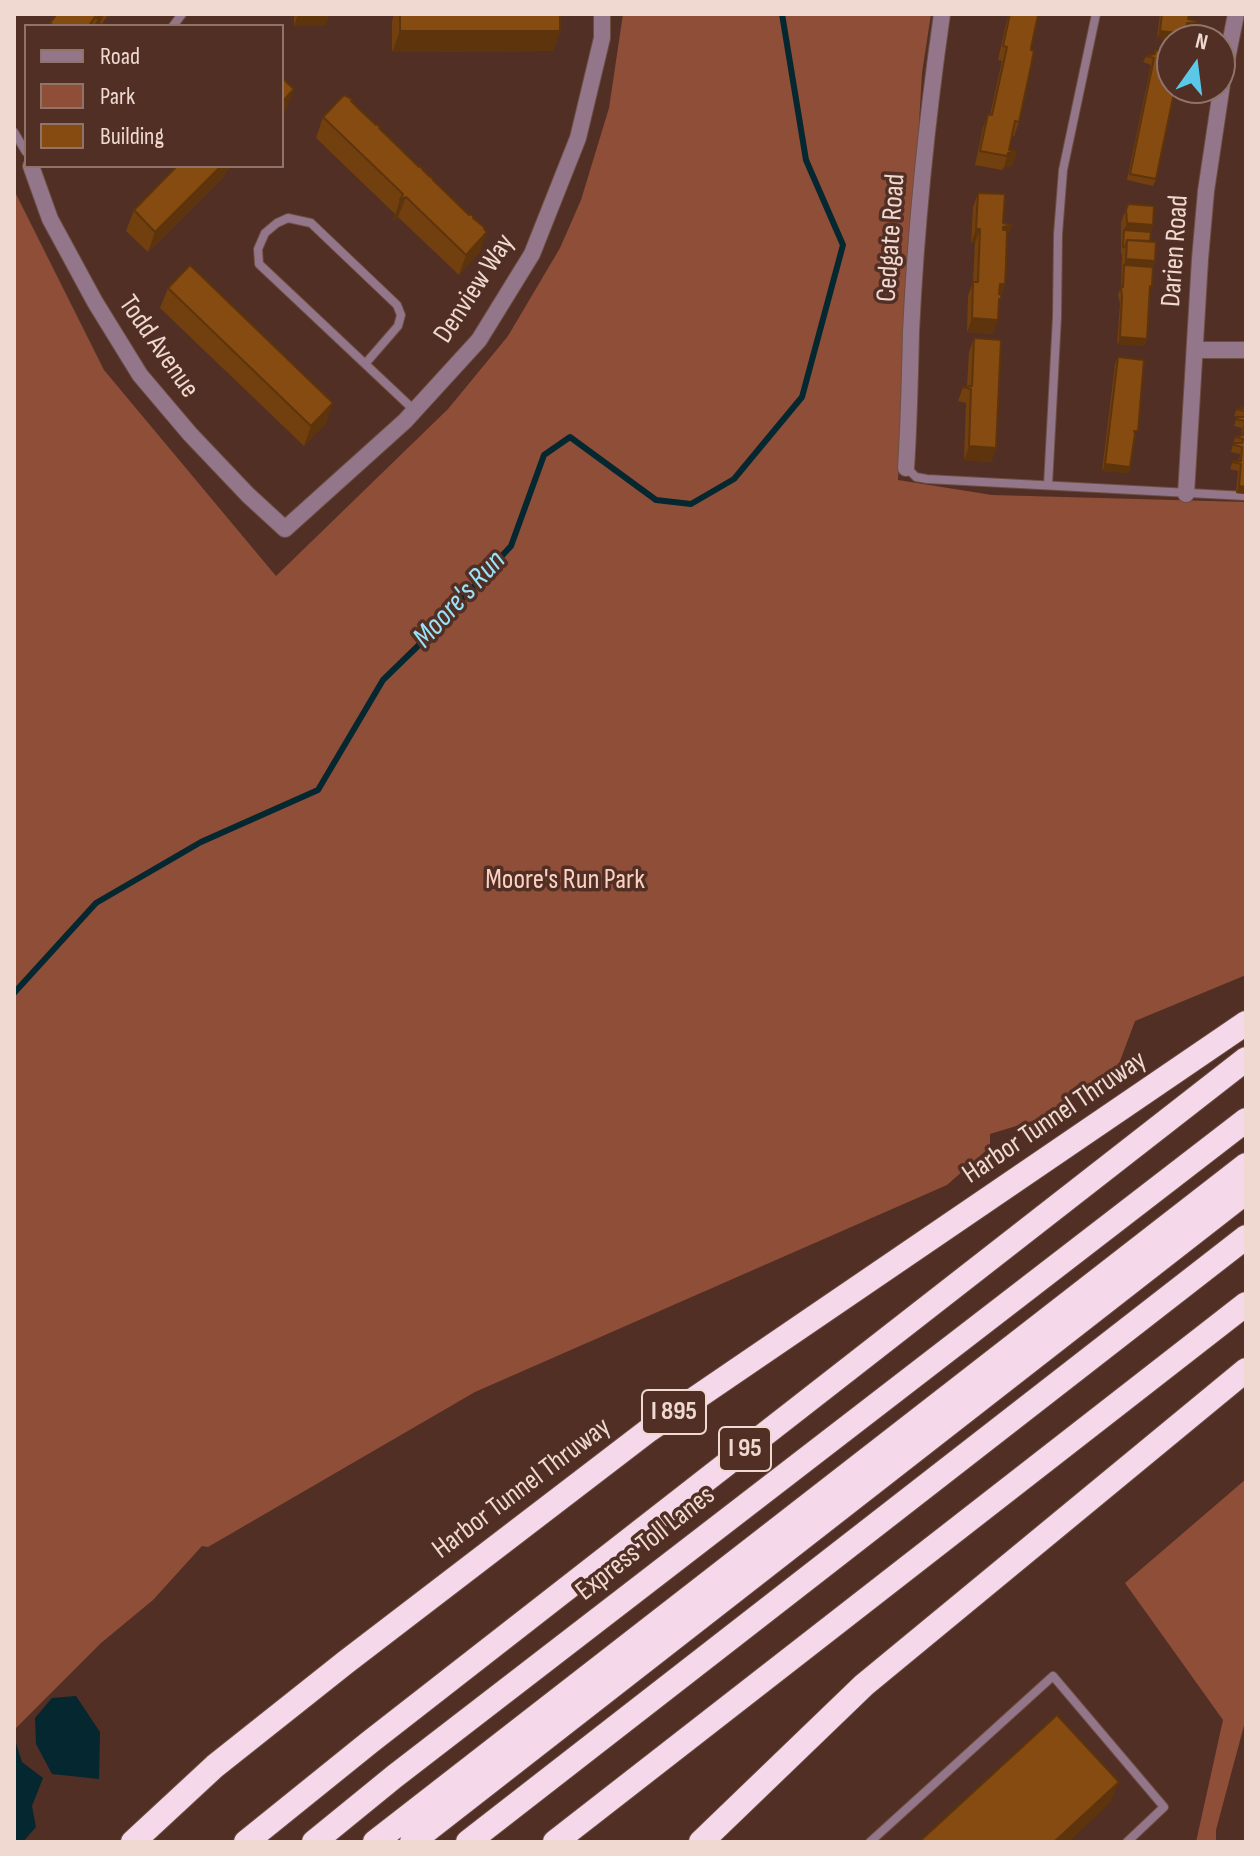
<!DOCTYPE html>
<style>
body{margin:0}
#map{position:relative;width:1260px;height:1856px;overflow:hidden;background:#512f24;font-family:"Sofia Sans Condensed",sans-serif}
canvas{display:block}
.frame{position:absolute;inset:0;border:16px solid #efd9d1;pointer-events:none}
.legend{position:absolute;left:24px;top:24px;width:260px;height:144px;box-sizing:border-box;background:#512f24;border:2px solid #907369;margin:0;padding:10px 14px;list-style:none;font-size:24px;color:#efd9d1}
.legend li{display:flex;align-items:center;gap:16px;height:40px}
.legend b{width:40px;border:2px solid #907369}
.north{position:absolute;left:1156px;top:24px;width:80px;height:80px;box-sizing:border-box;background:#512f24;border:2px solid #907369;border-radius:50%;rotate:14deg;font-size:22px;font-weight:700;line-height:32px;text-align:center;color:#efd9d1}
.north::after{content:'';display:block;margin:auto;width:28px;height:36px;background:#5bc8e7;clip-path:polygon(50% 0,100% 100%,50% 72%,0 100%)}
</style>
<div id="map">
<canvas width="1260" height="1856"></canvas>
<div class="frame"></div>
<ul class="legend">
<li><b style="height:10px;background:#94768a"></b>Road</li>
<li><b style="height:22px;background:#8f4e38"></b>Park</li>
<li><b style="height:22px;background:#854b11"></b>Building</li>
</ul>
<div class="north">N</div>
</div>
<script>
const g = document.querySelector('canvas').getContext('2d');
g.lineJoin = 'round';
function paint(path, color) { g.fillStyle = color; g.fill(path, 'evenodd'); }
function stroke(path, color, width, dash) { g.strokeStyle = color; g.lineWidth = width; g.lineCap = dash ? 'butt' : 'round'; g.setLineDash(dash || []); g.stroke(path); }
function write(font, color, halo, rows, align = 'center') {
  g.font = font + ' "Sofia Sans Condensed",sans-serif'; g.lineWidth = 7; g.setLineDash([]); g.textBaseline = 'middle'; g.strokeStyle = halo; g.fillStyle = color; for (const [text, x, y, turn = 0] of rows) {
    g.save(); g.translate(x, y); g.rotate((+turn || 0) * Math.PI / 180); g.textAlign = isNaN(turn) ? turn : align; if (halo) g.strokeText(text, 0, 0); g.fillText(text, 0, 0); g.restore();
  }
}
const green = new Path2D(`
 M623,14H931L922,73L898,480L992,495L1246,502V975L1135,1021L1117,1069L1039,1119L990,1134V1147L947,1185L475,1392L208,1547L202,1546L153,1600L101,1643L14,1730V190L104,370L276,576L448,409L508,336L560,248L581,200L609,108Z
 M1246,1479V1718L1216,1830V1842H1196L1223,1720L1125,1583Z`);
const water = new Path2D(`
 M76,1696L100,1732L99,1779L52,1774L36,1744L35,1718L52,1698Z
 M14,1737L22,1762L43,1778L32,1806L36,1827L23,1842H14Z`);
const stream = new Path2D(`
 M14,993L96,903L201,842L318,790L383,680L422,642L511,546L544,455L570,437L656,500L691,504L734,479L802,397L843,245L806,160L782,14`);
const lane = new Path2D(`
 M173,26L182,14
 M14,132L26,152
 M365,364L398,326L401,315L397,305L311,223L288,218L277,223L265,233L258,249L259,264L414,410
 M907,468L916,477L927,479L1246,496
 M1048,485L1057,317L1058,234L1063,170L1096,14
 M870,1842L1053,1676L1164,1807L1127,1842`);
const street = new Path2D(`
 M31,166L50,219L95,302L140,375L190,434L248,495L285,529L405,421L479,340L532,254L578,138L602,38V14
 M1196,350H1246
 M906,468C909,422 910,377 911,332C916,226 927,119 942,14
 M1186,494L1200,259L1206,191L1222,84L1236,14`);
const highway = new Path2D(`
 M133,1842L215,1766L346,1662L649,1430L1246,1023
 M246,1842L370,1742L1246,1059
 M314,1842L395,1776L1246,1120
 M375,1842L1246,1165
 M412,1842L1246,1192
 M468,1842L1246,1237
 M555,1842L1246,1304
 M701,1842L864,1685L1246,1370`);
const wall = new Path2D(`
 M57,14H110L108,17L107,16L102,24L100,23L98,26H49Z
 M294,14H329L325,26H294Z
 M394,14H560V31L553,51L392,52V21Z
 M1009,14L1031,48L1019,122L1014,136H1012L1009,150L1017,152L1012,166L1004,167L1002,170L975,165L983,128L988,114L990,115L1002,61L998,60L1006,24Z
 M1160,14H1189L1188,19L1193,29H1187L1184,40L1157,38Z
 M1155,50L1156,179L1153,186L1127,180L1151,65L1143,62L1146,56L1154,54Z
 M351,101L485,230L480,252L459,275L398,217L393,221L395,214L316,138L323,117Z
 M225,173L224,176L148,252L126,231L134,210Z
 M978,193L1003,223L1007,239L1005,284L1001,295L993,334L967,332L968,296L973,282L975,243H971L973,207Z
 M1128,204L1153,225L1151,232L1150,242L1155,261L1153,267L1149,293L1147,339L1144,346L1117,344L1120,304L1118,294L1121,288L1122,254H1121V222Z
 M168,288L326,423L304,446L160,308Z
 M974,338L996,448L991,462L964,460L966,403L958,401L963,387L967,386L969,352Z
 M1118,357L1136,438H1135L1130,467L1128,473L1102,471L1115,364Z
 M1246,398V494L1236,493L1238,471L1230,469L1233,461H1239L1240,454L1231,452L1235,437L1241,436L1242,428L1234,426L1237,417H1240L1234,416L1237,408H1244Z`);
const shadedWall = new Path2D(`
 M100,14H104L100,23L98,26H94Z
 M298,14H329L325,26H294Z
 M1187,23H1196L1193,29H1185Z
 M400,31H560L553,51L392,52Z
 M1160,31L1186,34L1184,40L1157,38Z
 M294,89L286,110L282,115V102Z
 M1017,152L1012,166L1004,167L1008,153Z
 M221,166H232L225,173L224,176L148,252L155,232Z
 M406,197L398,217L393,221L400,200Z
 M1127,223L1153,225L1148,239L1124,230Z
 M1012,225L1007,239L998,240L1003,227Z
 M976,229H980L975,243H971Z
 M487,232L480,252L459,275L466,255Z
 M1126,259L1155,261L1150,274L1124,265Z
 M1000,284H1005L1000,298H995Z
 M972,318L998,320L993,334L967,332Z
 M1120,337L1147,339L1144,346L1117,344Z
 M333,403L326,423L304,446L311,426Z
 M969,446L996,448L991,462L964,460Z
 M1105,464L1130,467L1128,473L1102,471Z
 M1239,486L1246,487V494L1236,493Z
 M1119,1782L1111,1802L1069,1842H1054Z`);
const building = new Path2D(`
 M57,14H100L97,18L95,17L89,26H54L50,23Z
 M400,14H560V31H400Z
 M1010,14L1038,15L1031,48V50L1034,51L1031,66L1019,122L1015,121L1009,150L1017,152L1008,153L1007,156L980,151L988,114L992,115L1007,47L1003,46Z
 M1162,14H1189L1188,19L1196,21V23H1187L1186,34L1160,31Z
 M1155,50L1172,54V88H1175L1156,179L1130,174L1154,58L1146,56L1155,54Z
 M282,78L294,89L282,102Z
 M344,95L352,99L351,101L359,109L376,125L377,124L380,127L379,128L419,167L420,165L422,169L430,177L431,176L433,180L469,215L470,214L474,217L473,218L485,228L484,229L487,232L466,255L406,197L400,200L403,194L323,117Z
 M177,166H221L155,232L134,210Z
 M978,193L1005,194L1003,223L1012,225L1003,227V230H1007L1006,263L1005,284H1000L999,294L1001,295V299H999L998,320L972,318L973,282H978L980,229H976Z
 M1128,204L1154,206L1153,225L1127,223L1126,208H1127Z
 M1124,230L1151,232L1150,241L1127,240L1125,247H1123Z
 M1127,240L1156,242L1155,261L1126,259Z
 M190,265L333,403L311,426L168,288Z
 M1124,265L1153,267L1152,286H1150L1147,339L1120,337L1122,297L1121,287H1123Z
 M974,338L1001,340L996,448L969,446L971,389L963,387L972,386Z
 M1118,357L1144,360L1138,431H1134L1135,434L1130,467L1105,464Z
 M1246,403V487L1239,486L1241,464L1232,462L1233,461H1241L1242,447L1234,445V443H1242L1243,439L1235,437L1243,435L1245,421L1236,419L1237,417H1245V411L1237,409V408H1246Z
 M1057,1715L1119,1782L1054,1842H919Z`);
const shields = [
 [674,1412,64],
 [745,1449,52]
];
const shieldNames = [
 ["I 895",674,1412],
 ["I 95",745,1449]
];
const streetNames = [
 ["Cedgate Road",892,238,-86],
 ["Darien Road",1176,251,-86],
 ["Denview Way",475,289,-57],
 ["Todd Avenue",158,347,55],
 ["Harbor Tunnel Thruway",1055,1118,-34],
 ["Harbor Tunnel Thruway",522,1489,-37],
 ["Express Toll Lanes",646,1544,-38]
];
const parkNames = [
 ["Moore's Run Park",565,881]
];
const waterNames = [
 ["Moore's Run",460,600,-47]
];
paint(green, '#8f4e38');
paint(water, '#052730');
stroke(stream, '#052730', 6);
stroke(lane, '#6d4e43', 10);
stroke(street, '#6d4e43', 18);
stroke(highway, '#6d4e43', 26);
stroke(lane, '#94768a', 8);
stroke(street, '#94768a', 16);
stroke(highway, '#f6d8eb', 24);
paint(wall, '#72400f');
paint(shadedWall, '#5d340c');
paint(building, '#854b11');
stroke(building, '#5d340c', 2);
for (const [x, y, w] of shields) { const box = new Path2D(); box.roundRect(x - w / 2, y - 22, w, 44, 6); g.fillStyle = '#512f24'; g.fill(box); stroke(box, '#efd9d1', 2); }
write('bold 26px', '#efd9d1', null, shieldNames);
write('28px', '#efd9d1', '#512f24', streetNames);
write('28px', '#fcd1c2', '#512f24', parkNames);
write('italic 30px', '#99e3fa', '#512f24', waterNames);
</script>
